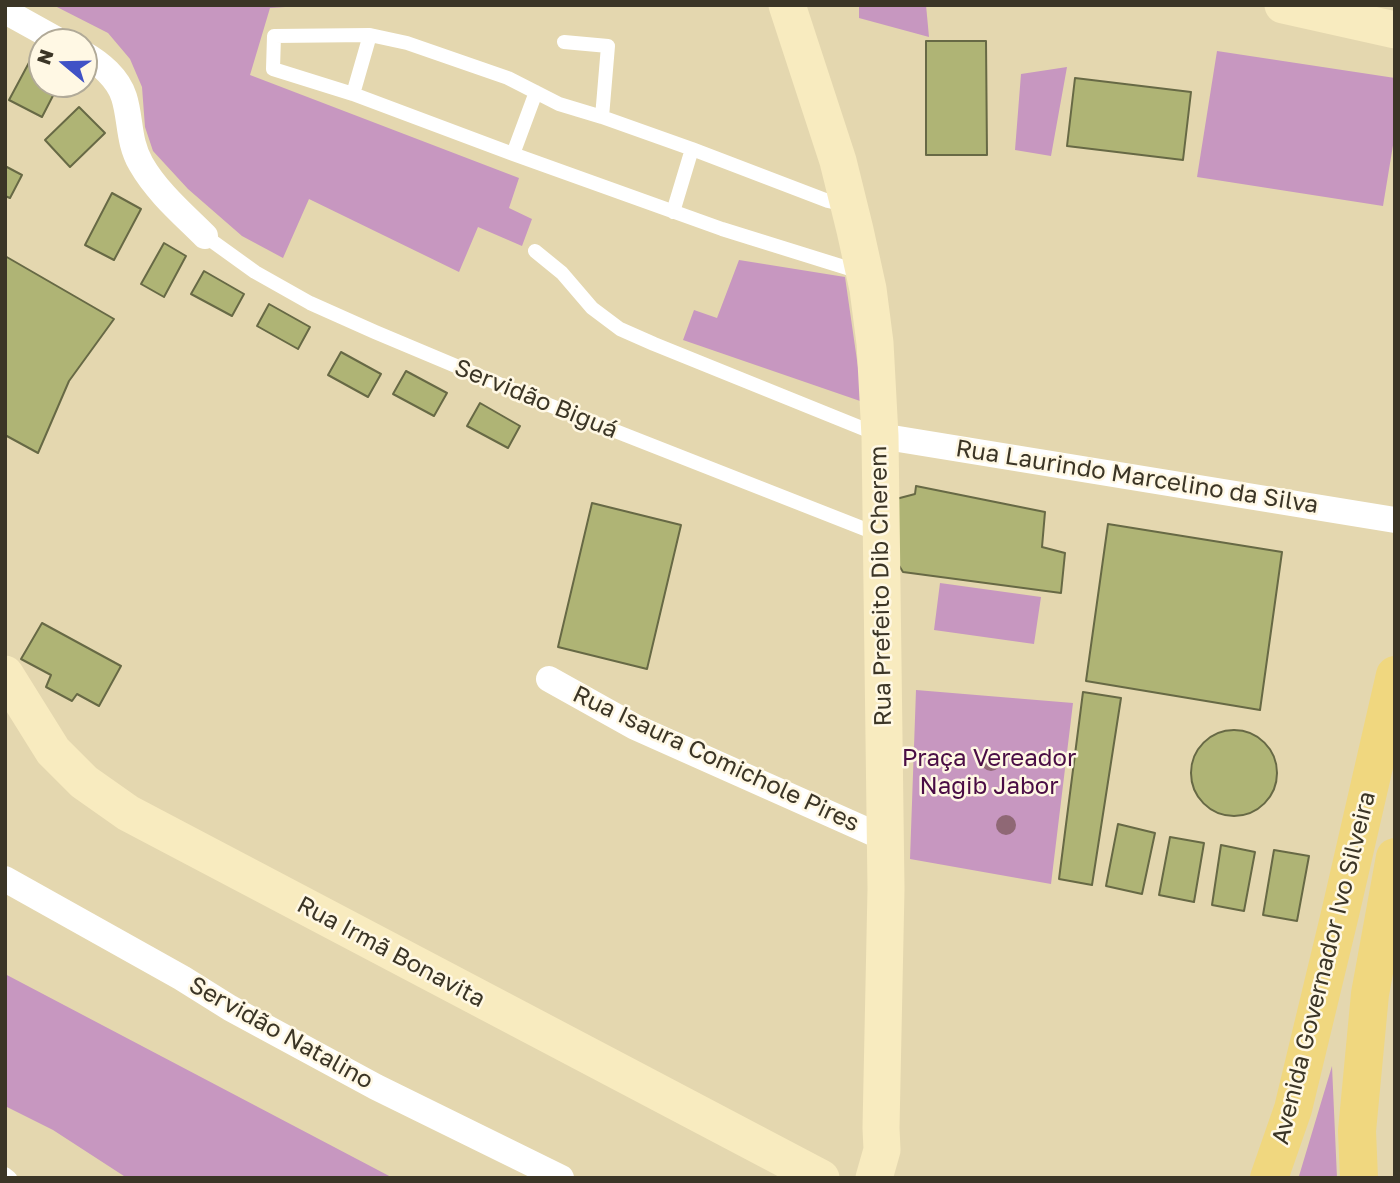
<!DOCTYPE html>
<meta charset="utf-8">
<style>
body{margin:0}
#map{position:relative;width:1400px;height:1183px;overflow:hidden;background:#e4d7af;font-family:"Golos Text",sans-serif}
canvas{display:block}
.frame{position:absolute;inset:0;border:7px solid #3b3526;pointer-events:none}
.north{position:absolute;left:28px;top:28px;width:70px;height:70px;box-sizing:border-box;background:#fff8e4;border:2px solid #b1aa98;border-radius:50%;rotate:289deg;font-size:19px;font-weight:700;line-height:28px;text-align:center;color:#3b3526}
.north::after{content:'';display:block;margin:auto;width:24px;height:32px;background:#4052c6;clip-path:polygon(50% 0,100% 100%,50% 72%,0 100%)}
</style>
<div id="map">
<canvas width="1400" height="1183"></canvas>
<div class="frame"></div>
<div class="north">N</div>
</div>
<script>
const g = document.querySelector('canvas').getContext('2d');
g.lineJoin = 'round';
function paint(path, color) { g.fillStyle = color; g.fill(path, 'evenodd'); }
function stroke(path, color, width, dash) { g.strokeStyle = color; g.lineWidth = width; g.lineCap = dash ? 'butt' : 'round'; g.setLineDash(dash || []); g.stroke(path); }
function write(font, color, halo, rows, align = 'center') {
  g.font = font + ' "Golos Text",sans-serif'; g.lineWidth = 5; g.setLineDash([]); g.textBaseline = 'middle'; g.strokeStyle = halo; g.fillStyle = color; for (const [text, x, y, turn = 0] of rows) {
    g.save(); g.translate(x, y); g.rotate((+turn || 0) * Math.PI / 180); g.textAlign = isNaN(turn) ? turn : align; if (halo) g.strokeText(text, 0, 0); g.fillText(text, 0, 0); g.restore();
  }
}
const green = new Path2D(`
 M53,5H316L270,8L250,75L519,178L509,208L532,219L522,246L478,227L459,272L309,199L283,258L242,236L188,189L153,151L145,127L142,87L130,59L108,33Z
 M859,5H926L929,37L859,18Z
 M1217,51L1395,78V133L1383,206L1197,177Z
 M1067,67L1051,156L1015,150L1021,74Z
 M739,260L845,277L863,402L683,340L694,310L717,318Z
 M940,583L1041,597L1034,644L934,630Z
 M916,690L1073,703L1051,884L910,859Z
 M5,974L393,1178H127L53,1130L5,1106Z
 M1332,1066L1337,1178H1298L1299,1176Z`);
const building = new Path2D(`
 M926,41H986L987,155H926Z
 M32,57L42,63V84H59L42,117L9,100Z
 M1075,78L1191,92L1183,160L1067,146Z
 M79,107L105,133L70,167L45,140Z
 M5,166L22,175L10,198L5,196Z
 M112,193L141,209L114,260L85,245Z
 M164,243L186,256L164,297L141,284Z
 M5,256L114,319L69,381L38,453L5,435Z
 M204,271L244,294L232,316L191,294Z
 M269,304L310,327L298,349L257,326Z
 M341,352L381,374L368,397L328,375Z
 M406,371L447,393L434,416L393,394Z
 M480,403L520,426L508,448L467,426Z
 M916,486L1045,512L1042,547L1065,553L1061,593L903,572L898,564L896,499L915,494Z
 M592,503L681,525L647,669L558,647Z
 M1108,524L1282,552L1260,710L1086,681Z
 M42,623L121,666L99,706L77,694L72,701L46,687L51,675L21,659Z
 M1083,692L1121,698L1092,885L1059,879Z
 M1191 773a43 43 0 1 1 86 0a43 43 0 1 1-86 0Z
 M1118,824L1155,833L1142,894L1106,886Z
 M1170,837L1204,843L1194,902L1159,895Z
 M1221,845L1255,852L1244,911L1212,905Z
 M1274,850L1309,856L1297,921L1263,915Z`);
const lane = new Path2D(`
 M564,42L608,46L602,117
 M353,94L370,35
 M513,154L536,92
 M846,205L828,201L692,149L602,117L559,104L508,78L407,43L370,35L274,36L273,69L353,94L513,154L722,229L860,272
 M673,212L692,149
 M205,236L255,272L310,303L375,332L544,403L880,535
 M535,251L562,273L592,308L620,329L654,344L879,435
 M5,1174L10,1178`);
const street = new Path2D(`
 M5,11L61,42
 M84,54C100,63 118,78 124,97C131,119 128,142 141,164C157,192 183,214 205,236
 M880,436L1395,520
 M549,679L635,727L884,838
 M5,879L182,978L230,1008L376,1087L561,1178`);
const secondary = new Path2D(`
 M787,5L838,161L855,230L868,289L875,343L880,436L886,889L881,1128L882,1150L874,1178
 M1283,5L1395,30
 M5,674L53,751L84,782L128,813L821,1178`);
const primary = new Path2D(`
 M1269,1178L1293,1109L1340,914L1395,675
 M1359,1178L1357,1131L1370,994L1395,857`);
const trees = [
 [991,761],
 [1006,825]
];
const streetNames = [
 ["Servidão Biguá",536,399,22],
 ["Rua Laurindo Marcelino da Silva",1137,477,9],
 ["Rua Prefeito Dib Cherem",881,586,-91],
 ["Rua Isaura Comichole Pires",716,759,25],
 ["Rua Irmã Bonavita",391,952,28],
 ["Avenida Governador Ivo Silveira",1324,968,-76],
 ["Servidão Natalino",281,1033,29]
];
const parkNames = [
 ["Praça Vereador",989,758],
 ["Nagib Jabor",989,786]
];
paint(green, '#c797c0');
paint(building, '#afb475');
stroke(building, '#676945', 2);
stroke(lane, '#fff', 14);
stroke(street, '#fff', 26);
stroke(secondary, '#f8ebbf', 37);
stroke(primary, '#f0d77f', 38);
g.fillStyle = '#8f6875';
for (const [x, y] of trees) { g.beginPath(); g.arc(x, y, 10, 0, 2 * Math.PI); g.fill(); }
write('24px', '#3b3526', '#fff8e4', streetNames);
write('24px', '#4a0d45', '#fff8e4', parkNames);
</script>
